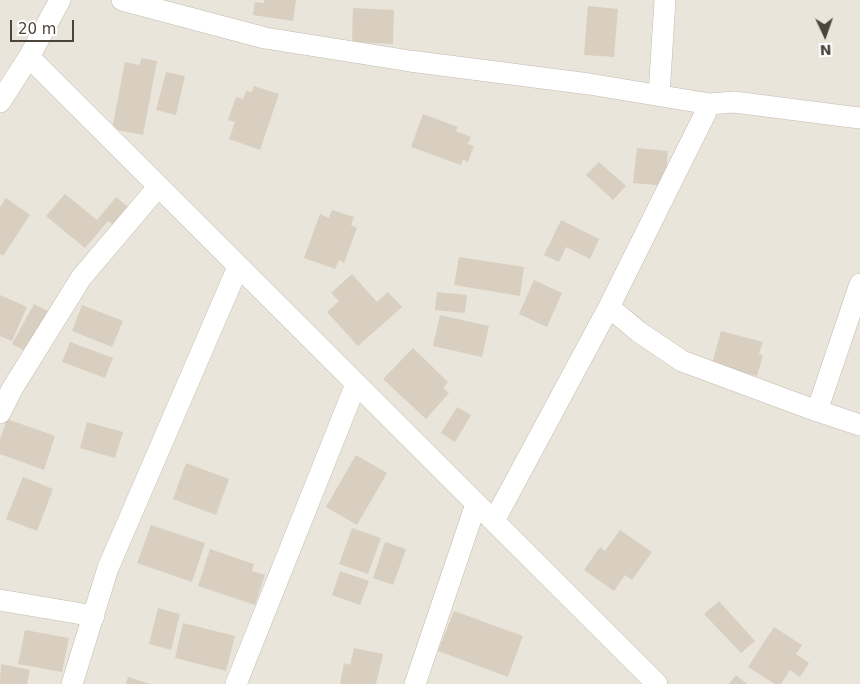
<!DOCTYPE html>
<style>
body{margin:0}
#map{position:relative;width:860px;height:684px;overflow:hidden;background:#f6f3ec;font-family:"DejaVu Sans",sans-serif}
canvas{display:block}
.north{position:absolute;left:800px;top:10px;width:50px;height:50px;-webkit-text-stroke:4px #fff;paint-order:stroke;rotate:177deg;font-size:14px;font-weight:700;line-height:20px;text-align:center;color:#4b4439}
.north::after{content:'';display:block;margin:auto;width:18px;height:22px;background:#4b4439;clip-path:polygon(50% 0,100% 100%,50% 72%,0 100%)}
.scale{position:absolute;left:10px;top:20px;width:64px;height:22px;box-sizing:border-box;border:2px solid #4b4439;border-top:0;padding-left:6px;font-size:15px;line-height:18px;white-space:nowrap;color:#4b4439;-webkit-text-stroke:4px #fff;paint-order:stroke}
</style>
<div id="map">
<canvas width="860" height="684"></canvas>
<div class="north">N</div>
<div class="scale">20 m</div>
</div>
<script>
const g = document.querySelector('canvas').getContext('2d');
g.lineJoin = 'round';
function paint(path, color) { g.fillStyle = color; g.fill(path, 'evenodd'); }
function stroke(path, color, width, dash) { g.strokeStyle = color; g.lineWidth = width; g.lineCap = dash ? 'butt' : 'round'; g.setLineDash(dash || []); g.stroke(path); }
const residential = new Path2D(`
 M0,0H860V684H0Z`);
const building = new Path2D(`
 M264,0H296L293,21L253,15L255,2L264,3Z
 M588,6L618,9L614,57L584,55Z
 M353,8L394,10L393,44L352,42Z
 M141,58L157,61L143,135L112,129L125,62L140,65Z
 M166,72L185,76L176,115L156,110Z
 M254,86L279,94L260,150L229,139L235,122L228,120L236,97L243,99L246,91L252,92Z
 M423,114L458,127L456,131L471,137L468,144L474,146L468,162L463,159L461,165L411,147Z
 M637,148L668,151L665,186L633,183Z
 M599,162L626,186L613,200L586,175Z
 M65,194L97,220L116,197L130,209L116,227L108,221L85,248L46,216Z
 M6,198L30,215L3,256L0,254V207Z
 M332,210L354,217L351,225L357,228L344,263L339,260L335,269L304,258L320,214L329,218Z
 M561,220L599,239L590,259L566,247L559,262L544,255Z
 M459,257L524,267L520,296L454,285Z
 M352,274L377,302L388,292L402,307L358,346L327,312L339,301L331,293Z
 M534,280L562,293L547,327L519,314Z
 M437,292L467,295L465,313L435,310Z
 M0,295L27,307L12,341L0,336Z
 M34,304L51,313L29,353L12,344Z
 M82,305L123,321L112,347L72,331Z
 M440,315L489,326L482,357L433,346Z
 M721,331L763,342L759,354L763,355L757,376L712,364Z
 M70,342L113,358L105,378L62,362Z
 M413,348L448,382L443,388L449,393L426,419L383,379Z
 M457,407L471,415L455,442L441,433Z
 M7,419L55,436L44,470L0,454V439Z
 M87,422L123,432L115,458L80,448Z
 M356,455L387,473L357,525L326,507Z
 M186,463L229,479L216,515L173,499Z
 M23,477L53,489L37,531L6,519Z
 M151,525L205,543L192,582L137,563Z
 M352,528L381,538L368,574L339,564Z
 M620,530L652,552L632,580L625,575L614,591L584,570L600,547L605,551Z
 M385,542L406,549L393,585L373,578Z
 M210,549L254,564L252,571L265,575L255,605L198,586Z
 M340,571L369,581L360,605L332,595Z
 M719,601L755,641L741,653L704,614Z
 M158,608L180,614L171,650L149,644Z
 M454,611L523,636L508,677L438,651Z
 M183,623L235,636L226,671L175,658Z
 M774,627L802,645L796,654L809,663L800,677L790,670L781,684H775L748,667Z
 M25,630L69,638L62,672L18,664Z
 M354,648L383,654L376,684H340L344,663L350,665Z
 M1,664L30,670L27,684H0Z
 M736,675L747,684H729Z
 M128,677L150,684H126Z`);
const minor = new Path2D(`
 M122,0L265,38L410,61L589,84L710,104L734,102L860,118
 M29,57L657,684
 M659,95L665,0
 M0,102L29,57L60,0
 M609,307L639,332L682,361L806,407L860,425
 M817,411L860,284
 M0,413L12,389L81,278L158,187
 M494,521L609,307L710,104
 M0,600L94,616
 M72,684L108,568L238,267
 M236,684L356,384
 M415,684L476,504`);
paint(residential, '#eae5da');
paint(building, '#d8cfc1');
stroke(minor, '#c2bbae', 22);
stroke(minor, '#fff', 21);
</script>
